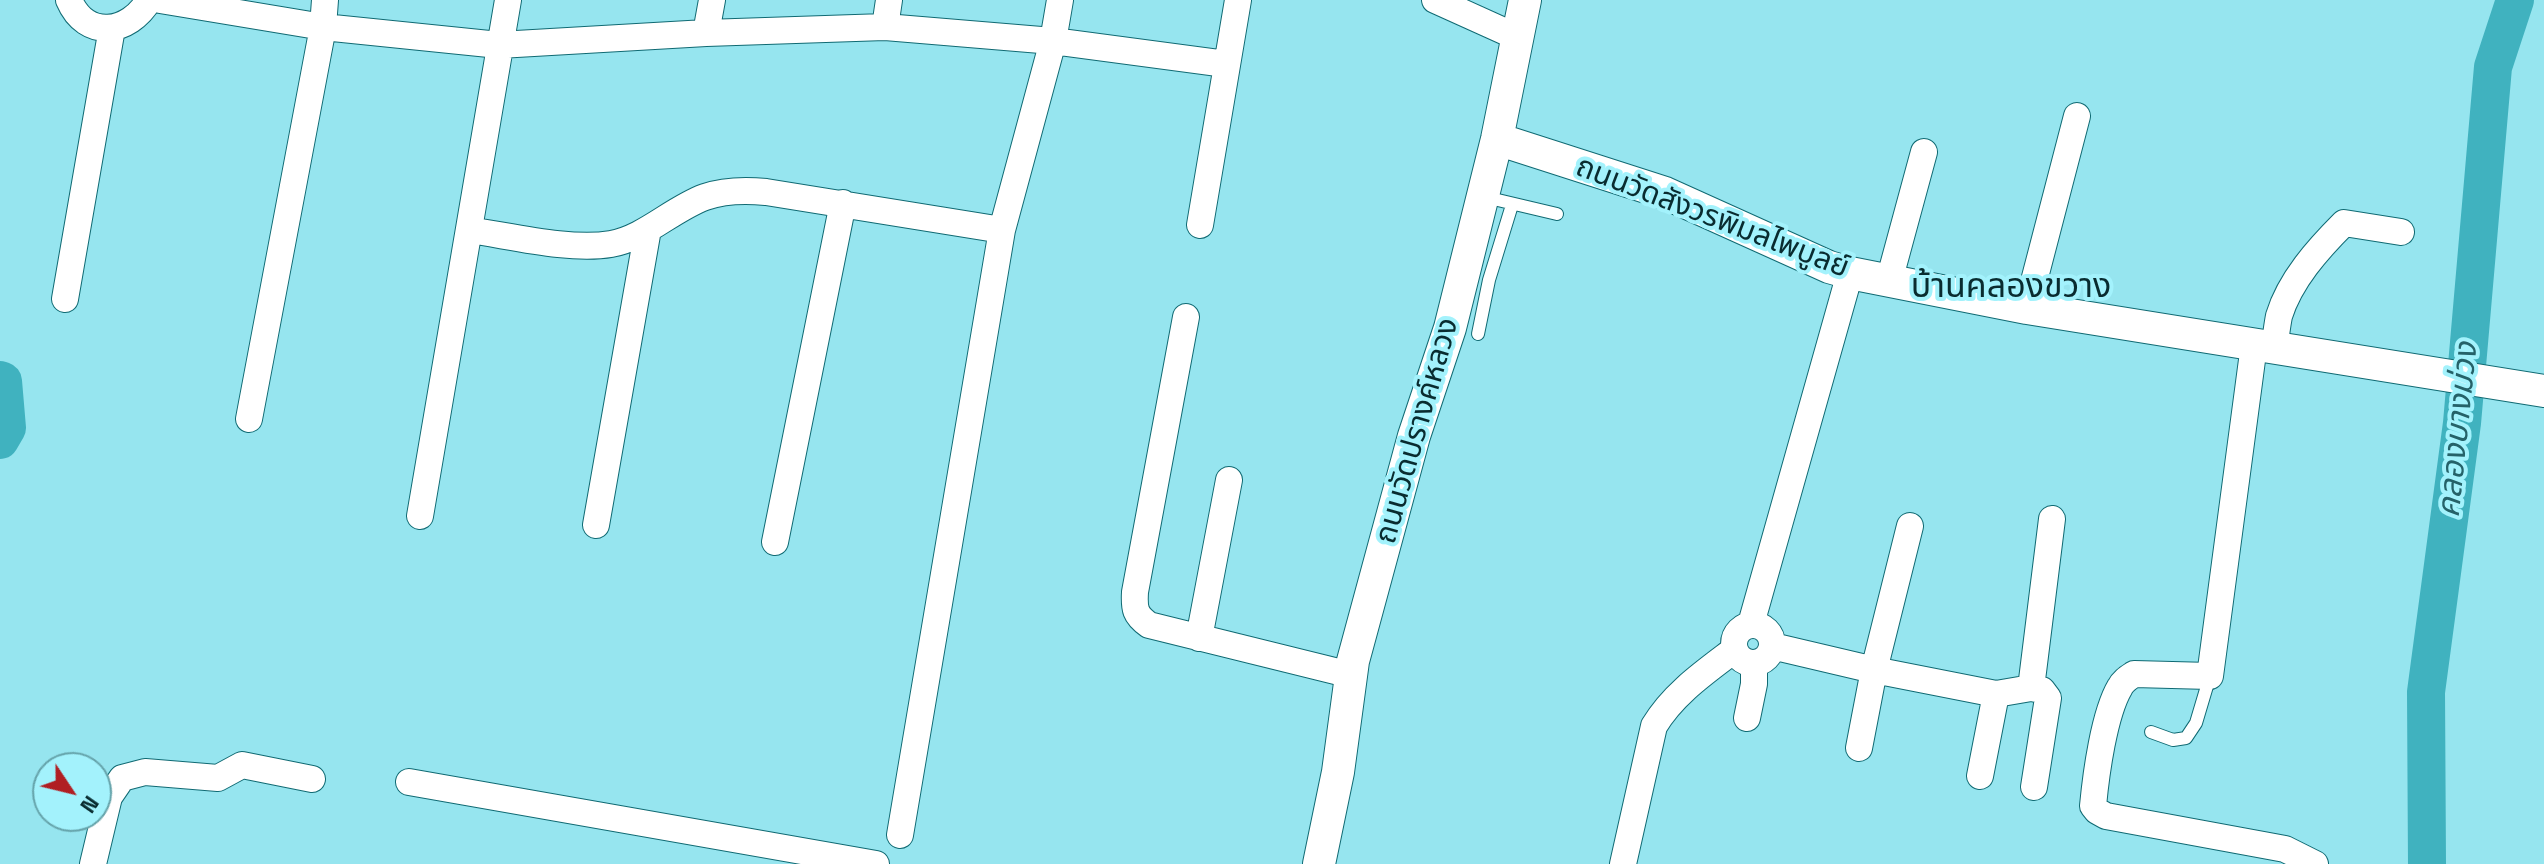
<!DOCTYPE html>
<meta charset="utf-8">
<style>
body{margin:0}
#map{position:relative;width:2544px;height:864px;overflow:hidden;background:#96e5ef;font-family:"Space Grotesk",sans-serif}
canvas{display:block}
.north{position:absolute;left:32px;top:752px;width:80px;height:80px;box-sizing:border-box;background:#a3f2fc;border:2px solid #65a3aa;border-radius:50%;rotate:125deg;font-size:22px;font-weight:700;line-height:32px;text-align:center;color:#092c30}
.north::after{content:'';display:block;margin:auto;width:28px;height:36px;background:#b01f23;clip-path:polygon(50% 0,100% 100%,50% 72%,0 100%)}
</style>
<div id="map">
<canvas width="2544" height="864"></canvas>
<div class="north">N</div>
</div>
<script>
const g = document.querySelector('canvas').getContext('2d');
g.lineJoin = 'round';
function stroke(path, color, width, dash) { g.strokeStyle = color; g.lineWidth = width; g.lineCap = dash ? 'butt' : 'round'; g.setLineDash(dash || []); g.stroke(path); }
function write(font, color, halo, rows, align = 'center') {
  g.font = font + ' "Space Grotesk","Noto Sans Thai",sans-serif'; g.lineWidth = 8; g.setLineDash([]); g.textBaseline = 'middle'; g.strokeStyle = halo; g.fillStyle = color; for (const [text, x, y, turn = 0] of rows) {
    g.save(); g.translate(x, y); g.rotate((+turn || 0) * Math.PI / 180); g.textAlign = isNaN(turn) ? turn : align; if (halo) g.strokeText(text, 0, 0); g.fillText(text, 0, 0); g.restore();
  }
}
const river = new Path2D(`
 M0,380L3,381L7,428L0,440
 M2427,864L2426,692L2462,423L2493,67L2515,0`);
const service = new Path2D(`
 M1485,197L1557,214
 M1478,334L1489,280L1512,205
 M2151,732L2173,740L2186,738L2196,723L2210,676`);
const minor = new Path2D(`
 M69,0C86,40 129,34 149,0
 M160,0L323,27L499,45L706,33L885,27L1053,41L1226,64
 M1435,0L1517,37
 M885,27L889,0
 M706,33L712,0
 M1200,225L1238,0
 M469,230C511,236 570,251 611,244C645,238 672,209 705,197C725,190 745,190 766,192L1002,230
 M1889,281L1924,152
 M65,299L112,28
 M2027,308L2077,116
 M1186,317L1135,592C1134,609 1135,615 1149,625L1351,675
 M2254,345L2210,676L2134,674C2128,678 2123,681 2120,687C2104,714 2096,774 2093,806L2097,811L2106,816L2285,849L2315,864
 M2274,347C2276,337 2277,326 2279,316C2290,280 2318,249 2344,223L2401,232
 M249,419L323,27L325,0
 M420,516L508,0
 M596,525L648,229
 M775,542L843,203
 M1751,624L1850,273
 M1734 644a19 19 0 1 1 38 0a19 19 0 1 1-38 0Z
 M1199,638L1229,480
 M1772,646L1874,670L1996,694L2031,688L2042,690L2048,698L2034,787
 M2031,688L2052,519
 M1747,718L1754,684V663
 M1859,748L1874,670L1910,526
 M1980,776L1996,694
 M409,782L876,864
 M900,835L1002,230L1053,41L1060,0
 M93,864L109,797L122,778L145,772L218,778L242,765L312,779
 M1623,864L1654,726C1673,694 1705,672 1734,650`);
const tertiary = new Path2D(`
 M1497,139L1665,193L1829,267L1850,273L2027,308L2544,391
 M1319,864L1338,772L1353,661L1414,436L1450,328L1497,139L1525,0`);
const streetNames = [
 ["ถนนวัดสังวรพิมลไพบูลย์",1712,218,21],
 ["ถนนวัดปรางค์หลวง",1418,431,-74]
];
const waterNames = [
 ["คลองบางม่วง",2459,430,-84]
];
const quarterNames = [
 ["บ้านคลองขวาง",2011,288]
];
stroke(river, '#40b2bf', 38);
stroke(service, '#106a73', 14);
stroke(minor, '#106a73', 28);
stroke(tertiary, '#106a73', 34);
stroke(service, '#fff', 12);
stroke(minor, '#fff', 26);
stroke(tertiary, '#fff', 32);
write('30px', '#092c30', '#a3f2fc', streetNames);
write('italic 32px', '#256269', '#a3f2fc', waterNames);
write('34px', '#092c30', '#a3f2fc', quarterNames);
</script>
